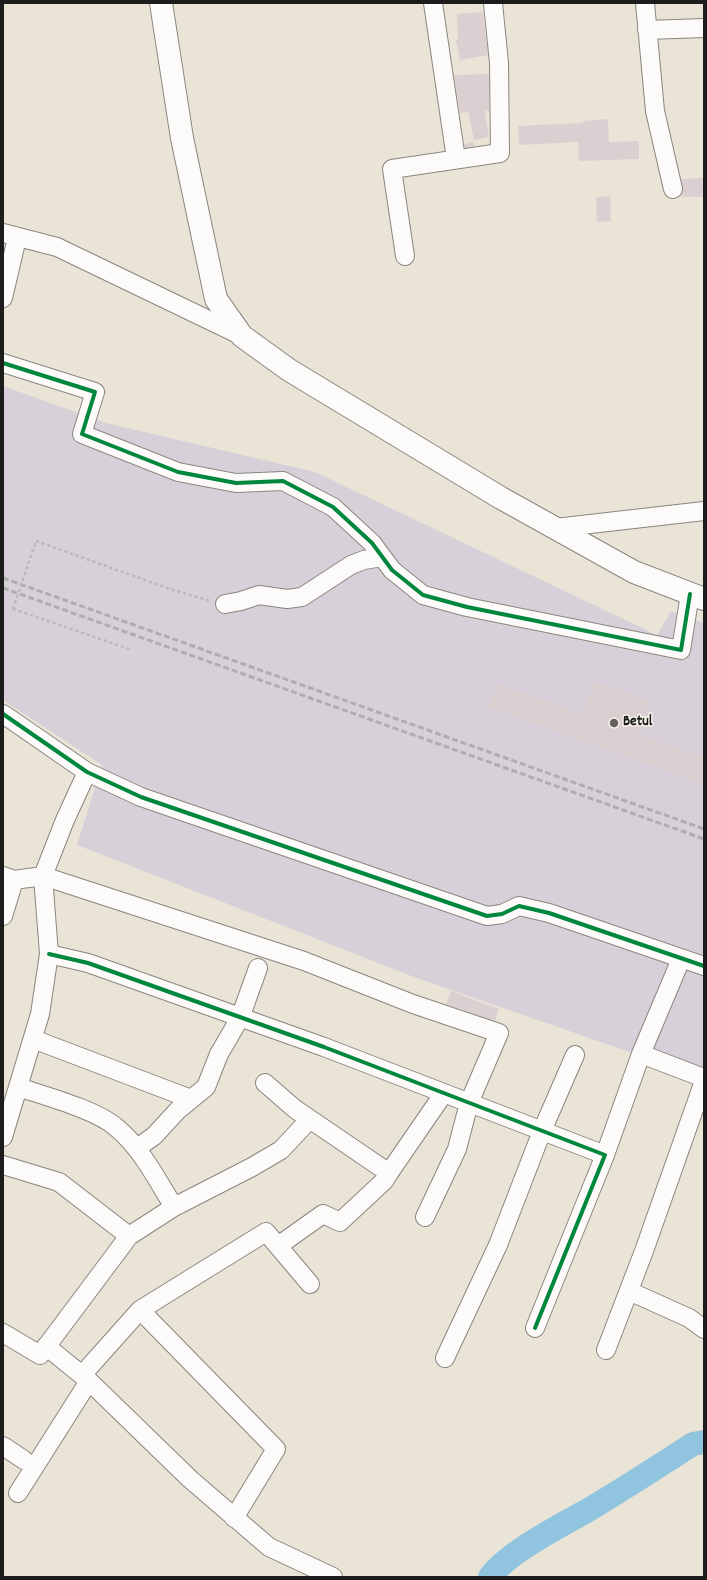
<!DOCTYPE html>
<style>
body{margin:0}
#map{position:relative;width:707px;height:1580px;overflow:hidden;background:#eae4d7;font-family:Dekko,sans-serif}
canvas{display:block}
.frame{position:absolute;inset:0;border:4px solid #1c1c1c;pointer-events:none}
</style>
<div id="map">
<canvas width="707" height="1580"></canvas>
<div class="frame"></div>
</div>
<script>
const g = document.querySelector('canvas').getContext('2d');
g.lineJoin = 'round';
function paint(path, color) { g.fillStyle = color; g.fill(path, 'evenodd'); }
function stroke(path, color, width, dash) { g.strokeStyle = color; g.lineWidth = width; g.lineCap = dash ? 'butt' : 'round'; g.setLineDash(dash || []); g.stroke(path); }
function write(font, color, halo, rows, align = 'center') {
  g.font = font + ' Dekko,sans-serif'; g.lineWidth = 3; g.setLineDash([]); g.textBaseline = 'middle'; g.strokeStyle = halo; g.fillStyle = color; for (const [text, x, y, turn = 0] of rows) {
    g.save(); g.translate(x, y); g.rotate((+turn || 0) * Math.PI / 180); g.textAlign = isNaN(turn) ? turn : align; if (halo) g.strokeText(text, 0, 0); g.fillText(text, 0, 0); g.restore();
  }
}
const industrial = new Path2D(`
 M3,386L106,423L315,472L657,635L671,611L704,623V1078L414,977L77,845L102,765L3,700Z`);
const river = new Path2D(`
 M490,1577C508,1552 562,1525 590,1509C625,1488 659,1466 693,1444L704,1442`);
const building = new Path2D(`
 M483,12L488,55L460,60L456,40H458L457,14Z
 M489,74V111H485L489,137L474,140L468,112L460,113L454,75Z
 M608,119L609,142L639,141V159L579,161L578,142L519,145L518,126L583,123V121Z
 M474,142V146L465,148L464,144Z
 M704,178V197H680L683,192L681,179Z
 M610,196L611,221L597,222L596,197Z
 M594,681L650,701L638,734L704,758V784L489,707L497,684L583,714Z
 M451,991L499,1009L495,1021L446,1004Z`);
const path = new Path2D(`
 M36,541L170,589L211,601
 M13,609L132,650`);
const minor = new Path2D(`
 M433,3L456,159
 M645,3L655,111L673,189
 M647,30L704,28
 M3,233L57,247L242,336
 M405,256L392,169L500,153L499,63L493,3
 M3,298L17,238
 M3,363L95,392L82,434L178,472L236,483L283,481L333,507L372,543L392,570L423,595L467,607L681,650L690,594
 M555,528L704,511
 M225,604L241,601L259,595L287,599L302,597L351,565L364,560L382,557
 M3,714L87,772L141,797L487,916L502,914L519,906L549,913L704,966
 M3,876L14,880L43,876L304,961L413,1004L499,1033L469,1103L457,1149L425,1217
 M3,916L14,880
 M49,954L88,963L324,1047L605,1155L535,1328
 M33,1039L191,1099
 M641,1054L681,959
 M265,1083L295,1109L389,1173L444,1093
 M18,1087C45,1096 97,1110 117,1128C142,1149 157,1180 174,1207L252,1167L281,1150L310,1119
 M3,1137L40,1014L49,954L43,876L65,820L87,772
 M137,1148L154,1136L178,1110L206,1087L219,1054L240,1018L258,968
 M605,1155L641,1054L704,1078
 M3,1165L59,1182L129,1236
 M278,1246L323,1214L340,1222L384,1181L389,1173
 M629,1291L689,1318L704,1329
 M140,1310L266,1232L310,1284
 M3,1333L40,1355L129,1236L174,1207
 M46,1346L89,1381L190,1479L269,1547L333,1577
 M606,1350L644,1251L704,1081
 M445,1358L498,1245L542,1131L575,1055
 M82,1375L140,1310L276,1449L234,1518
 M3,1446L24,1460
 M18,1493L89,1381`);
const major = new Path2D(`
 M161,3L182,138L216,299L242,336L289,370L501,498L634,572L704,599`);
const rail = new Path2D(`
 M3,578L704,829
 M3,588L704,839`);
const pathBridge = new Path2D(`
 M13,609L36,541`);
const cycleway = new Path2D(`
 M3,363L95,392L82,434L178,472L236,483L283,481L333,507L372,543L392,570L423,595L467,607L681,650L690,594
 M3,714L87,772L141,797L487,916L502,914L519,906L549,913L704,966
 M49,954L88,963L324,1047L605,1155L535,1328`);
const markers = [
 [614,723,5,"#64625d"]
];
const poiNames = [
 ["Betul",623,723]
];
paint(industrial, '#d7d0d8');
stroke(river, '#90c4df', 24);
paint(building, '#dccfd1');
stroke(minor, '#898680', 20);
stroke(major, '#898680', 24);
stroke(path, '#b9b8b6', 2.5, [3, 3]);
stroke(minor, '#fcfbf9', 18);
stroke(major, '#fcfbf9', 22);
stroke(rail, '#aeaeac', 3, [6, 3]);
stroke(pathBridge, '#b9b8b6', 2.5, [3, 3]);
stroke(cycleway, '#00873e', 4);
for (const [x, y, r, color] of markers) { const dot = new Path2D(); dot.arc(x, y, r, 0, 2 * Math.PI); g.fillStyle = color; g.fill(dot); stroke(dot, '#f7f3e8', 1.5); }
write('bold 15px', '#1c1c1c', '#f7f3e8', poiNames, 'left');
</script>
